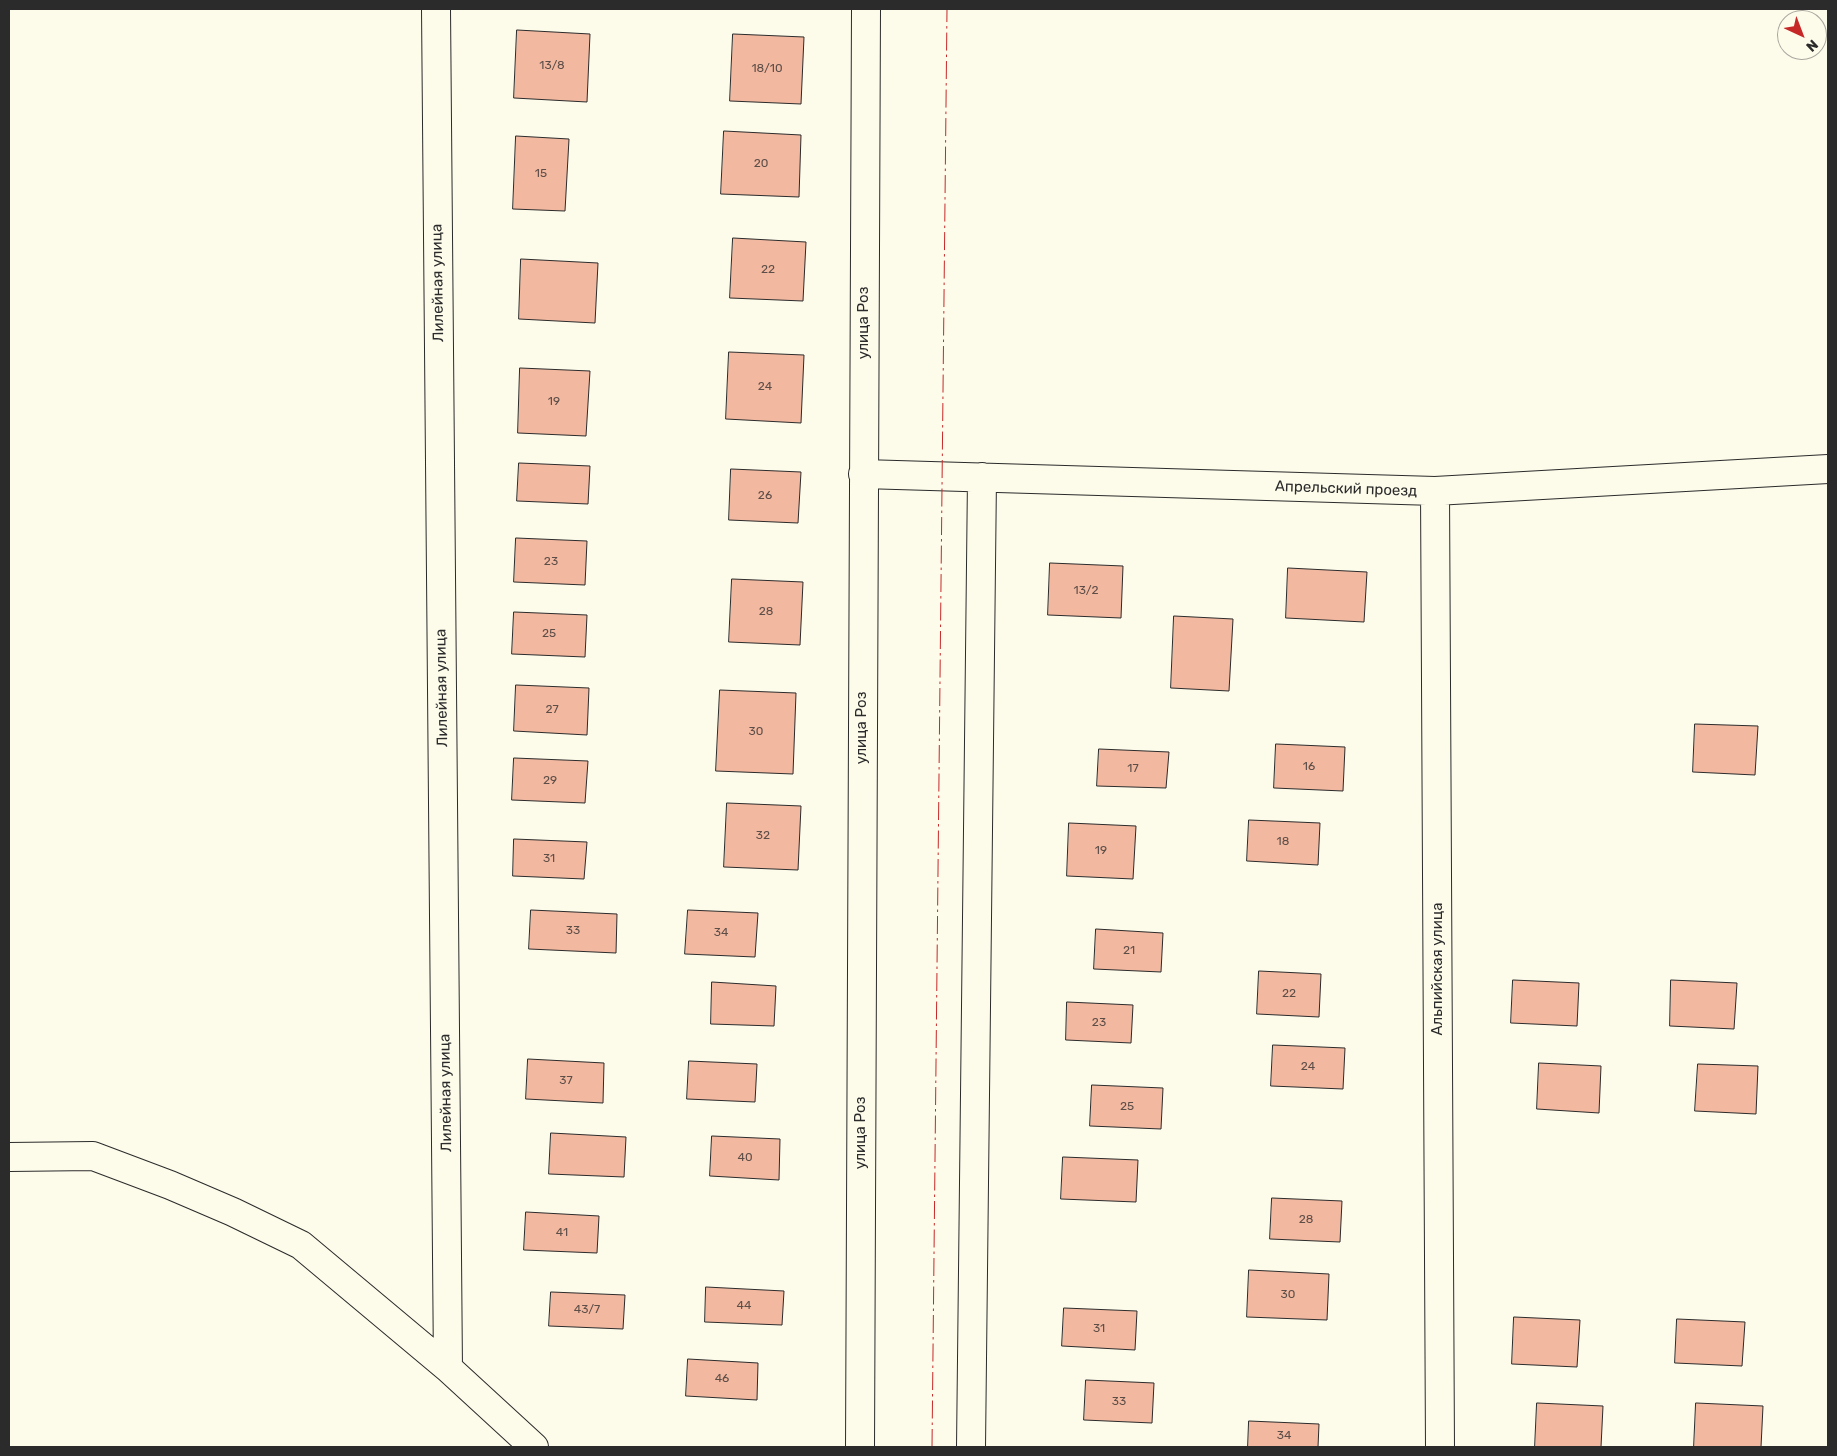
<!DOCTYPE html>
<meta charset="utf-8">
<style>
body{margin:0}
#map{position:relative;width:1837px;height:1456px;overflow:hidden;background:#fdfbea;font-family:Rubik,sans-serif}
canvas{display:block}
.frame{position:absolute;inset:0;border:10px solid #2b2b2b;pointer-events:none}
.north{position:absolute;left:1777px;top:10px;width:50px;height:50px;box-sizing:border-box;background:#fdfbea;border:1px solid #a9a89e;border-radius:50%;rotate:137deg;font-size:14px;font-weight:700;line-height:20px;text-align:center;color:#2b2b2b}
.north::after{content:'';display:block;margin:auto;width:18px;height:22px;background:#c62828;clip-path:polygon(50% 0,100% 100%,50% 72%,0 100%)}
</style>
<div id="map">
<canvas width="1837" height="1456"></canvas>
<div class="frame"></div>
<div class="north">N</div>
</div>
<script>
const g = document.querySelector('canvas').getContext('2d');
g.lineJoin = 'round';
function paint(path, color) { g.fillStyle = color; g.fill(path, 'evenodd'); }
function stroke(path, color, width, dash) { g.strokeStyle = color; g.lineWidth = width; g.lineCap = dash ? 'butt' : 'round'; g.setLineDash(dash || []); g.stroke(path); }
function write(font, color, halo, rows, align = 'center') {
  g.font = font + ' Rubik,sans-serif'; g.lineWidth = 4; g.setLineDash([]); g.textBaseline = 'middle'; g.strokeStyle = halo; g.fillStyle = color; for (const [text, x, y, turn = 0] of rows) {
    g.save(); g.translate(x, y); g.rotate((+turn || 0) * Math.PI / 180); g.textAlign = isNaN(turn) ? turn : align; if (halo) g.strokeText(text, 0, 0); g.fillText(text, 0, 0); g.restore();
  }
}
const building = new Path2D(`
 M517,30L590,34L587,102L514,98Z
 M733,34L804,37L801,104L730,101Z
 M724,131L801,135L799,197L721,194Z
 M516,136L569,139L565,211L513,209Z
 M733,238L806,242L803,301L730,298Z
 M521,259L598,263L595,323L519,319Z
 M729,352L804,355L801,423L726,419Z
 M520,368L590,371L586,436L518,433Z
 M519,463L590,466L588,504L517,501Z
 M731,469L801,472L798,523L729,520Z
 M516,538L587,541L585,585L514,582Z
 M1050,563L1123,566L1121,618L1048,615Z
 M1288,568L1367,572L1364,622L1286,618Z
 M732,579L803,582L800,645L729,642Z
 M514,612L587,615L585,657L512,654Z
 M1174,616L1233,619L1229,691L1171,688Z
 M516,685L589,688L587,735L514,731Z
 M720,690L796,693L793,774L716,771Z
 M1695,724L1758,726L1755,775L1693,772Z
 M1276,744L1345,747L1343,791L1274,788Z
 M1099,749L1169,752L1166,788L1097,786Z
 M514,758L588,761L585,803L512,800Z
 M727,803L801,806L798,870L724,867Z
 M1249,820L1320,823L1318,865L1247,861Z
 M1069,823L1136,826L1133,879L1067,876Z
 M514,839L587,842L584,879L513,876Z
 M531,910L617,914L616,953L529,949Z
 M688,910L758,913L755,957L685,954Z
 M1096,929L1163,933L1161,972L1094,969Z
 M1259,971L1321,974L1319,1017L1257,1014Z
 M1513,980L1579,983L1577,1026L1511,1023Z
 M1671,980L1737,983L1734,1029L1670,1026Z
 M712,982L776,986L774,1026L711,1024Z
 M1067,1002L1133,1005L1131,1043L1066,1040Z
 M1273,1045L1345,1048L1343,1089L1271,1086Z
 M528,1059L604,1063L603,1103L526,1099Z
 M689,1061L757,1064L755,1102L687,1099Z
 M1539,1063L1601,1066L1599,1113L1537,1109Z
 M1698,1064L1758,1066L1756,1114L1695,1111Z
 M1092,1085L1163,1088L1161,1129L1090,1126Z
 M551,1133L626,1137L624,1177L549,1174Z
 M712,1136L780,1139L779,1180L710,1176Z
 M1063,1157L1138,1160L1136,1202L1061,1199Z
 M1272,1198L1342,1201L1340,1242L1270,1239Z
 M526,1212L599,1216L597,1253L524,1250Z
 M1249,1270L1329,1274L1327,1320L1247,1317Z
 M706,1287L784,1291L782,1325L705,1322Z
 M551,1292L625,1295L623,1329L549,1326Z
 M1064,1308L1137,1311L1135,1350L1062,1346Z
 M1514,1317L1580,1320L1577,1367L1512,1364Z
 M1677,1319L1745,1322L1742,1366L1675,1363Z
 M688,1359L758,1363L757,1400L686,1396Z
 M1086,1380L1154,1383L1152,1423L1084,1420Z
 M1537,1403L1603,1406L1601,1447H1535Z
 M1696,1403L1763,1406L1761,1447H1694Z
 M1249,1421L1319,1424L1318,1447H1248Z`);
const minor = new Path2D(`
 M436,9L448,1368
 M863,474L1435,491L1828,469
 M1435,491L1440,1447
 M9,1157L93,1156L170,1185L233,1212L301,1245L448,1368L534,1447
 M860,1447L866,9
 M971,1447L982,477`);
const power = new Path2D(`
 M932,1447L947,9`);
const numberNames = [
 ["13/8",552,66],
 ["18/10",767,69],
 ["20",761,164],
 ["15",541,174],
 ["22",768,270],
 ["24",765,387],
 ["19",554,402],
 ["26",765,496],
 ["23",551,562],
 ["13/2",1086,591],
 ["28",766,612],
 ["25",549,634],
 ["27",552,710],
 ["30",756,732],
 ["16",1309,767],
 ["17",1133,769],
 ["29",550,781],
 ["32",763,836],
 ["18",1283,842],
 ["19",1101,851],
 ["31",549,859],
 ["33",573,931],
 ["34",721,933],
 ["21",1129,951],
 ["22",1289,994],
 ["23",1099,1023],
 ["24",1308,1067],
 ["37",566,1081],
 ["25",1127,1107],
 ["40",745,1158],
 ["28",1306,1220],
 ["41",562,1233],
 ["30",1288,1295],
 ["44",744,1306],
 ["43/7",587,1310],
 ["31",1099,1329],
 ["46",722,1379],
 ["33",1119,1402],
 ["34",1284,1436]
];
const streetNames = [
 ["Лилейная улица",438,283,-91],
 ["улица Роз",864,323,-90],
 ["Апрельский проезд",1346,489,2],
 ["Лилейная улица",442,688,-91],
 ["улица Роз",862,728,-90],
 ["Альпийская улица",1438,969,-90],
 ["Лилейная улица",446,1093,-91],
 ["улица Роз",861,1133,-90]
];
paint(building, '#f2b8a0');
stroke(building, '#2b2b2b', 1);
stroke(minor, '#2b2b2b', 30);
stroke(minor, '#fdfbea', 28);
stroke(power, '#c62828', 1, [18, 4, 2.5, 4]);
write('12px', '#5d4e48', null, numberNames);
write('15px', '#2b2b2b', '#fdfbea', streetNames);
</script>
